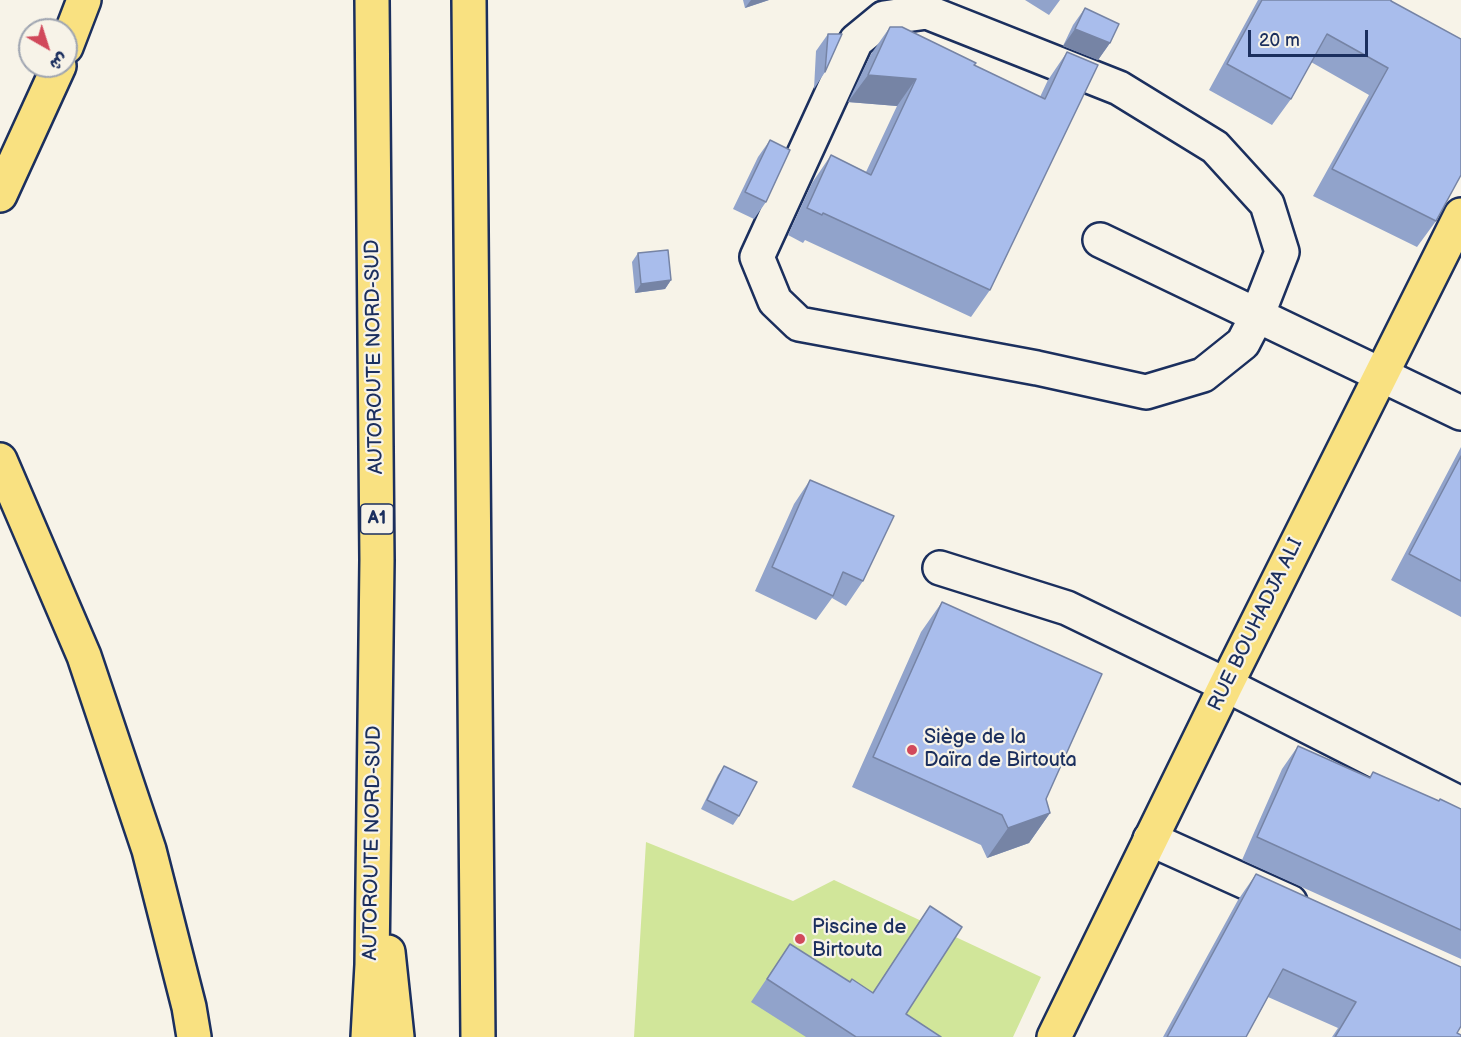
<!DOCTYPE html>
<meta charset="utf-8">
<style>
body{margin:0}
#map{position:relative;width:1461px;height:1037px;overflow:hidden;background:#f7f3e8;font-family:"Balsamiq Sans","Playpen Sans Arabic",sans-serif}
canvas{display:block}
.north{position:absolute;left:18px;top:18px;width:60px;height:60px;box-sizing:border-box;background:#f7f3e8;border:2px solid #9fa5b1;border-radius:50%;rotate:141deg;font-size:16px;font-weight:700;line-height:24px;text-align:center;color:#1b2f5e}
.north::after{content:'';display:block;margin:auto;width:21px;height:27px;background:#d1495b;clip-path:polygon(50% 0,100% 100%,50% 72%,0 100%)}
.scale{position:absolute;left:1248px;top:30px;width:120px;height:27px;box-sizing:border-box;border:3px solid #1b2f5e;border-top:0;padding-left:8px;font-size:18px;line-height:21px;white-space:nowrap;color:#1b2f5e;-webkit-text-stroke:4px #f7f3e8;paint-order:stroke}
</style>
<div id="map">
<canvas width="1461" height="1037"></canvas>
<div class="north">ش</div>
<div class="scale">20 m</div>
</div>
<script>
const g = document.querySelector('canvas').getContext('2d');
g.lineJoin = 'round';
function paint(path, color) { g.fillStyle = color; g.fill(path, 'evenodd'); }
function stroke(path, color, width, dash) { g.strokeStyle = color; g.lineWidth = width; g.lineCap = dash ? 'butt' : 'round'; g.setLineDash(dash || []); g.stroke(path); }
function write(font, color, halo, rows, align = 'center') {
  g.font = font + ' "Balsamiq Sans",sans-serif'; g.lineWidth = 4.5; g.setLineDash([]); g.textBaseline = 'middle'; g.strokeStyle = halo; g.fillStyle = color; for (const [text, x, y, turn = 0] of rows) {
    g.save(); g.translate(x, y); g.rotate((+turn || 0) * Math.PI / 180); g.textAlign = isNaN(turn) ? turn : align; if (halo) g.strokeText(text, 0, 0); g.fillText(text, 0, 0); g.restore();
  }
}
const green = new Path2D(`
 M646,842L793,901L834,880L1041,977L1013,1037H634Z`);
const minor = new Path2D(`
 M927,12L1119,88L1215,147L1267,204L1282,252L1257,316L1243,343L1203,375L1146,392L1037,368L799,324L775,301L757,257L856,41L884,18Z
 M1100,240L1461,413
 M940,568L1067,608L1226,685L1461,804
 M1150,839L1290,902`);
const major = new Path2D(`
 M469,0L478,1037
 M1054,1037L1226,685L1461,215`);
const highway = new Path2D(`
 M66,47L84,0
 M0,195L59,66
 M0,460L84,656L149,850L189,1007L194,1037
 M388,952L397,1037
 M368,1037L372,965L377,560L372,0`);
const wall = new Path2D(`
 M743,0H769L745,8Z
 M1025,0H1060L1049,15Z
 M1258,0H1391V1L1436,221L1417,247L1313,196L1369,95L1311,62L1291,99L1272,125L1209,90Z
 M1085,8L1110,43L1098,60L1063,46L1073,25Z
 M890,27L1040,97L1048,80L1067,52L990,290L971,317L805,240L803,243L788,235L812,183L831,155L866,172L897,106L848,102L871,54Z
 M828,34L825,72L814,89L816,51Z
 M770,140L766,202L754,219L733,209L758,157Z
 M638,253L671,280L665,289L635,293L632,262Z
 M1461,447V617L1391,580Z
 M810,480L863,581L846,606L832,598L816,620L755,591L794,504Z
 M942,602L1046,799L1050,813L1029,843L987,858L981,845L852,787L921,632Z
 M1298,746L1369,778L1373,772L1439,801L1461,809V959L1242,860L1282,769Z
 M724,766L739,816L733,825L701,809L718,775Z
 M1256,874L1457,1033L1461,1037H1332L1338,1028L1268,997L1246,1037H1163L1238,900Z
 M930,906L906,1014L941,1037H806L751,1002L790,944L849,982L873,992Z`);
const shadedWall = new Path2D(`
 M751,0H769L745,8Z
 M1075,29L1110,43L1098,60L1063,46Z
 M868,75L916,79L897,106L848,102Z
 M671,280L665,289L635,293L641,284Z
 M1050,813L1029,843L987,858L1008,828Z`);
const building = new Path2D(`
 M1262,0H1391V1L1461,39V175L1436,221L1332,169L1388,68L1327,34L1291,99L1227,64Z
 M1085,8L1119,24L1110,43L1075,29Z
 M890,27H902L976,63L974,65L1045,99L1067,52L1098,65L990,290L823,213L822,215L807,208L831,155L871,175L916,79L868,75Z
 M828,34H842L825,72Z
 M770,140L790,150L766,202L745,192Z
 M668,250L671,280L641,284L638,253Z
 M1461,456V581L1409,554Z
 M810,480L894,516L863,581L843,572L833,596L772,567Z
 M942,602L1102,674L1046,799L1050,813L1008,828L1002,815L873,757Z
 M1298,746L1370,778L1373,772L1439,801L1440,799L1461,809V930L1257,837Z
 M724,766L757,782L739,816L707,800Z
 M1256,874L1461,967V1026L1457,1033L1461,1035V1037H1335L1356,1002L1283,969L1246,1037H1167Z
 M930,906L962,927L906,1014L941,1037H856L767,979L790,944L850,982L852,979L873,993Z`);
const markers = [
 [912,750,6,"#d1495b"],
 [800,939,6,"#d1495b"]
];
const shields = [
 [377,519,33]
];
const shieldNames = [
 ["A1",377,519]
];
const streetNames = [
 ["AUTOROUTE NORD-SUD",375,357,-91],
 ["RUE BOUHADJA ALI",1256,625,-64],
 ["AUTOROUTE NORD-SUD",373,843,-89]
];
const poiNames = [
 ["Siège de la",924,738],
 ["Daïra de Birtouta",924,761],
 ["Piscine de",812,928],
 ["Birtouta",812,951]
];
paint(green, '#d1e69a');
stroke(minor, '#1b2f5e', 38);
stroke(major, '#1b2f5e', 38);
stroke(highway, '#1b2f5e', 38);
stroke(minor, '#f7f3e8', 33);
stroke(major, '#f9e181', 33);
stroke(highway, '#f9e181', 33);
paint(wall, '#91a3cb');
paint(shadedWall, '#7684a5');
paint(building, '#a9bdec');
stroke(building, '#7684a5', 1.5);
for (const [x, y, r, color] of markers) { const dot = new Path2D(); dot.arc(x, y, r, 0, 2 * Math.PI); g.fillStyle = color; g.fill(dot); stroke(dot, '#f7f3e8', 2); }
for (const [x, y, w] of shields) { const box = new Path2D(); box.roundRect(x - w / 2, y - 15, w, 30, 4.5); g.fillStyle = '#f7f3e8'; g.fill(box); stroke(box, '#1b2f5e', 1.5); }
write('bold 18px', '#1b2f5e', null, shieldNames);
write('20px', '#1b2f5e', '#f7f3e8', streetNames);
write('20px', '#1b2f5e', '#f7f3e8', poiNames, 'left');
</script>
